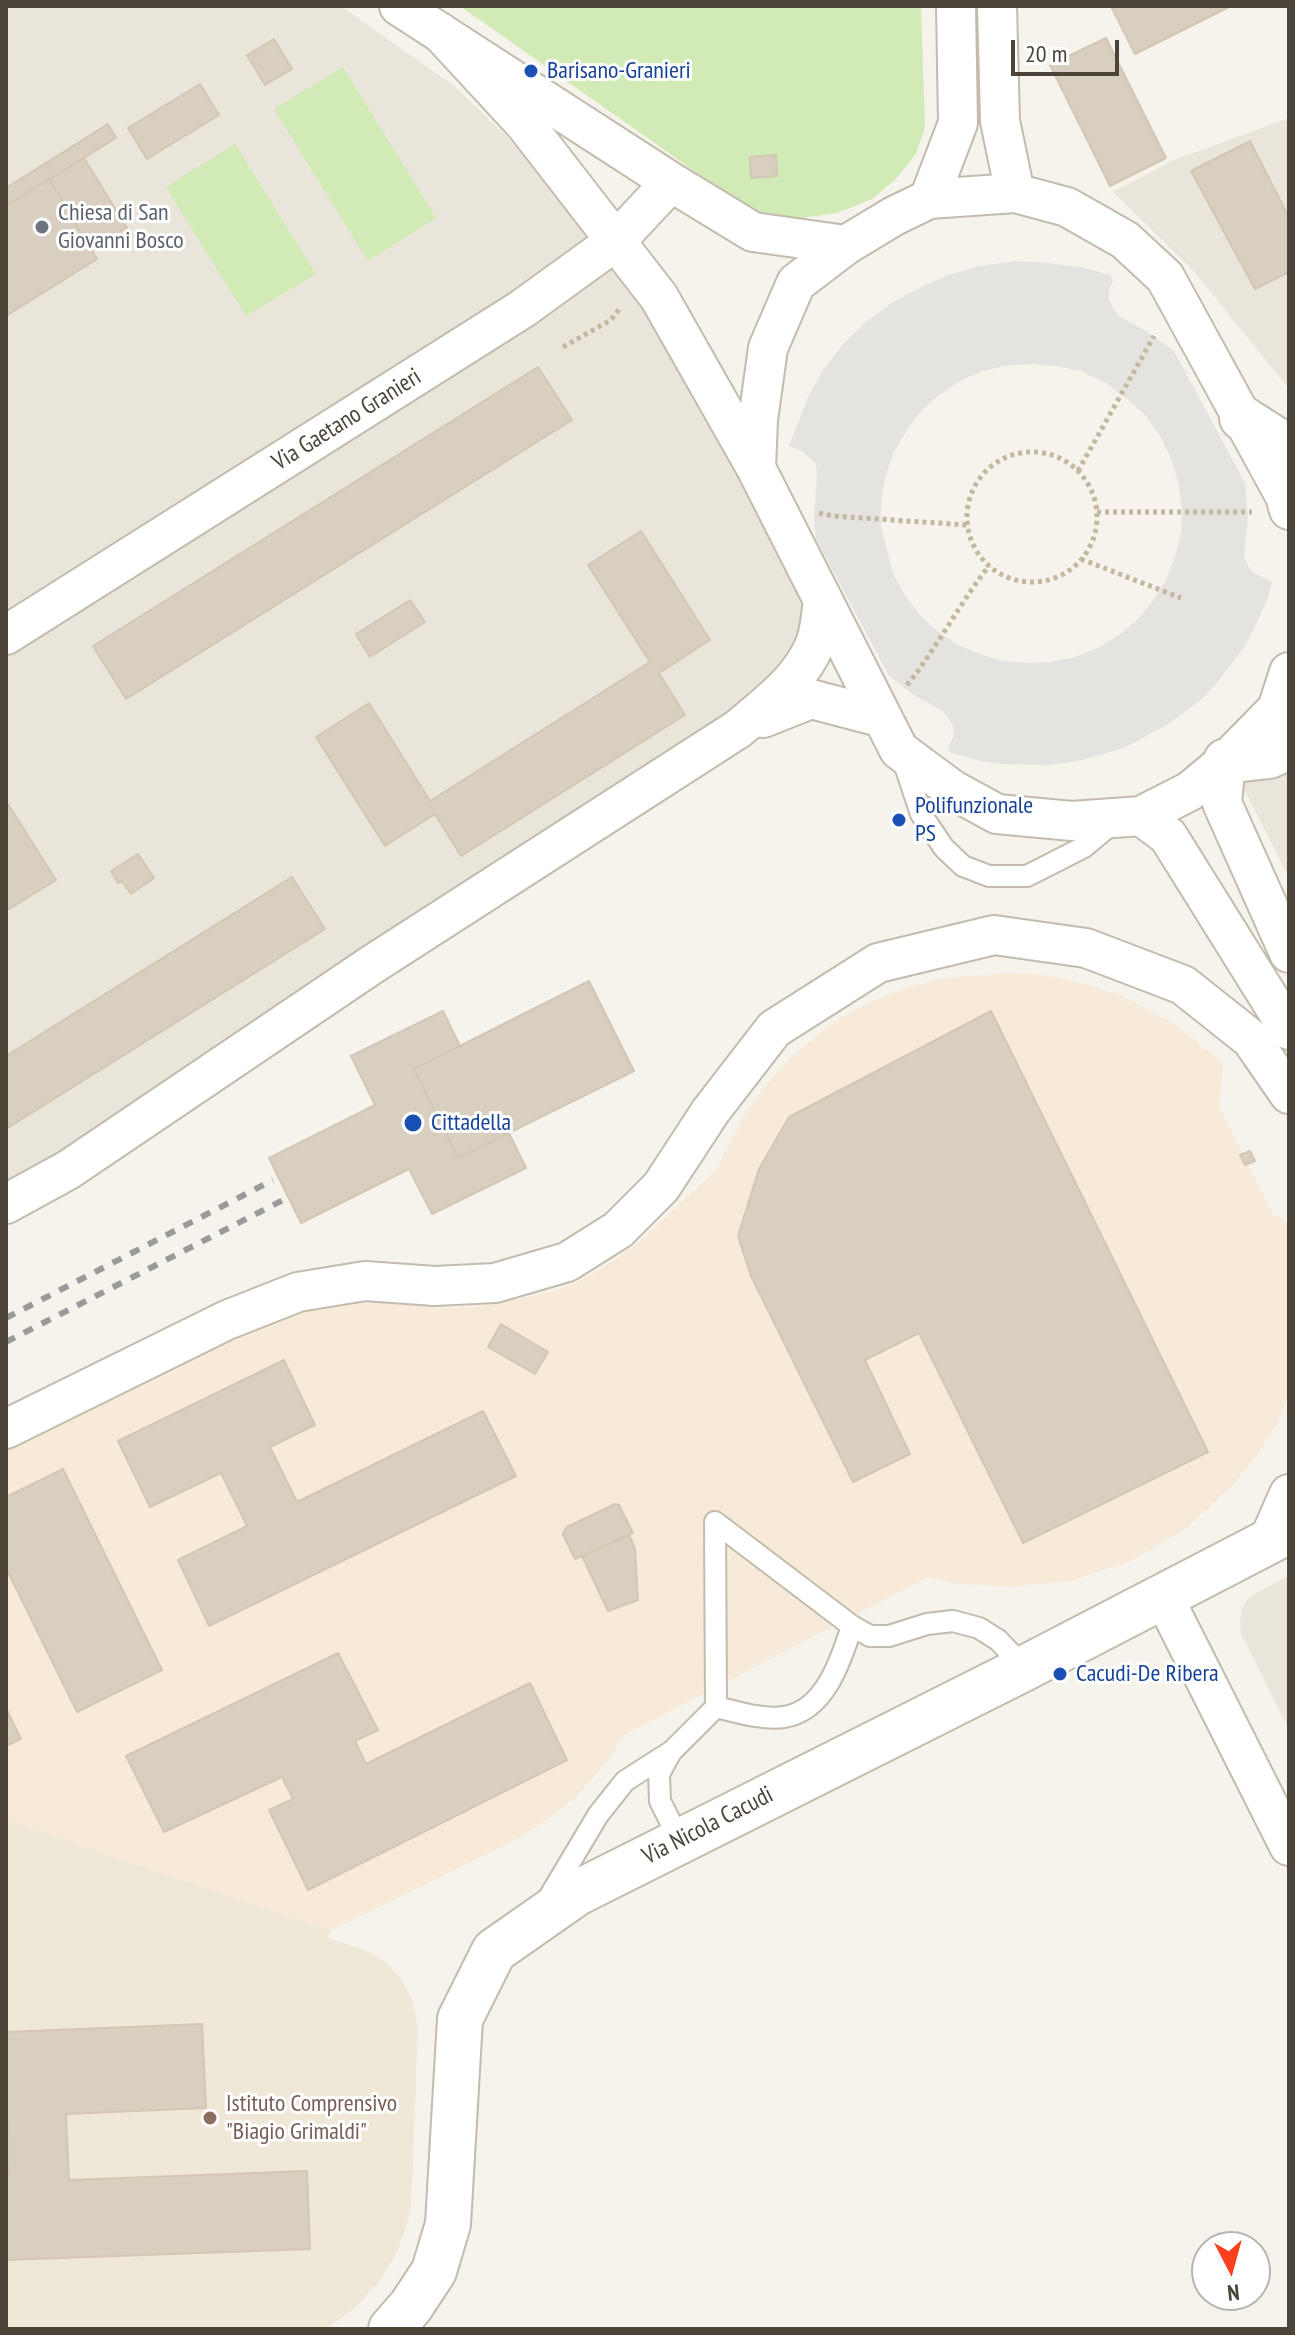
<!DOCTYPE html>
<style>
body{margin:0}
#map{position:relative;width:1295px;height:2335px;overflow:hidden;background:#f6f3ec;font-family:"PT Sans Narrow",sans-serif}
canvas{display:block}
.frame{position:absolute;inset:0;border:8px solid #4b4439;pointer-events:none}
.north{position:absolute;left:1191px;top:2231px;width:80px;height:80px;box-sizing:border-box;background:#fff;border:2px solid #b7b4b0;border-radius:50%;rotate:174deg;font-size:22px;font-weight:700;line-height:32px;text-align:center;color:#4b4439}
.north::after{content:'';display:block;margin:auto;width:28px;height:36px;background:#fc3f1d;clip-path:polygon(50% 0,100% 100%,50% 72%,0 100%)}
.scale{position:absolute;left:1011px;top:40px;width:108px;height:36px;box-sizing:border-box;border:4px solid #4b4439;border-top:0;padding-left:10px;font-size:24px;line-height:28px;white-space:nowrap;color:#4b4439;-webkit-text-stroke:6px #fff;paint-order:stroke}
</style>
<div id="map">
<canvas width="1295" height="2335"></canvas>
<div class="frame"></div>
<div class="north">N</div>
<div class="scale">20 m</div>
</div>
<script>
const g = document.querySelector('canvas').getContext('2d');
g.lineJoin = 'round';
function paint(path, color) { g.fillStyle = color; g.fill(path, 'evenodd'); }
function stroke(path, color, width, dash) { g.strokeStyle = color; g.lineWidth = width; g.lineCap = dash ? 'butt' : 'round'; g.setLineDash(dash || []); g.stroke(path); }
function write(font, color, halo, rows, align = 'center') {
  g.font = font + ' "PT Sans Narrow",sans-serif'; g.lineWidth = 6; g.setLineDash([]); g.textBaseline = 'middle'; g.strokeStyle = halo; g.fillStyle = color; for (const [text, x, y, turn = 0] of rows) {
    g.save(); g.translate(x, y); g.rotate((+turn || 0) * Math.PI / 180); g.textAlign = isNaN(turn) ? turn : align; if (halo) g.strokeText(text, 0, 0); g.fillText(text, 0, 0); g.restore();
  }
}
const residential = new Path2D(`
 M6,6H341L454,86L616,241L823,600L805,663L6,1204Z
 M1289,118V389L1193,270L1113,192L1174,160Z
 M1289,715V878L1242,785Z
 M1289,1575V1729L1241,1634L1240,1622L1242,1609L1248,1598Z`);
const commercial = new Path2D(`
 M1008,973L1046,975L1089,985L1120,995L1175,1024L1223,1063L1219,1107L1272,1213L1289,1225V1395L1277,1423L1257,1455L1234,1484L1187,1528L1131,1561L1073,1580L1011,1587L953,1583L928,1577L624,1735L605,1764L580,1793L553,1816L513,1841L330,1931L6,1820V1451L269,1322L318,1308L356,1303L397,1302L439,1308L482,1306L551,1292L580,1281L617,1259L646,1236L716,1170L745,1114L764,1087L790,1059L816,1036L847,1014L875,1000L904,989L940,979Z`);
const education = new Path2D(`
 M6,1820L330,1931L328,1938L369,1952L387,1963L402,1980L413,2002L418,2029L411,2208L405,2231L394,2258L378,2283L354,2309L326,2329H6Z`);
const green = new Path2D(`
 M460,6H921L925,128L916,154L895,180L872,199L837,213L802,218L772,215L749,208L727,194Z
 M343,67L436,218L368,261L274,109Z
 M235,144L316,274L246,316L166,187Z`);
const parking = new Path2D(`
 M1016,261L1049,263L1084,268L1110,275L1113,281L1109,289V299L1113,308L1119,316L1146,331L1174,351L1245,483L1248,517L1244,556L1247,564L1252,572L1272,582L1267,601L1245,646L1216,684L1201,700L1170,723L1124,748L1078,761L1051,765L1003,764L980,761L949,752L948,748L954,735L953,726L948,718L941,710L915,696L889,676L816,539L814,518L817,477L816,464L802,451L789,446L808,397L823,370L844,343L867,321L892,303L921,287L948,275L980,266ZM1033,364L1058,366L1083,372L1106,383L1126,398L1145,415L1160,436L1171,458L1178,482L1182,507L1181,533L1175,557L1166,580L1153,601L1137,620L1119,635L1098,648L1075,657L1051,662L1027,663L1003,661L979,654L957,644L937,631L919,614L904,594L893,573L881,526V501L885,478L893,454L905,433L920,412L939,395L960,381L983,371L1008,365Z`);
const building = new Path2D(`
 M1111,6H1231L1135,54Z
 M1106,38L1166,158L1110,186L1050,65Z
 M274,39L292,69L265,85L247,55Z
 M200,84L219,115L147,159L128,128Z
 M108,124L116,138L6,206V188Z
 M1250,141L1289,218V272L1255,289L1191,171Z
 M776,155L777,176L751,178L750,157Z
 M84,158L127,228L91,249L49,179Z
 M49,179L97,259L6,316V206Z
 M538,367L572,420L126,699L93,646Z
 M641,531L710,640L659,673L685,715L461,856L435,814L385,846L316,737L369,703L430,801L650,662L588,565Z
 M410,600L425,622L370,657L356,634Z
 M6,801L56,880L6,911Z
 M138,854L154,878L131,894L122,881L118,883L111,871Z
 M292,877L325,929L6,1129V1056Z
 M589,981L634,1071L458,1158L414,1069Z
 M443,1011L460,1046L414,1069L458,1158L509,1133L526,1168L432,1214L409,1169L301,1223L269,1158L375,1105L351,1056Z
 M991,1011L1208,1452L1023,1543L919,1333L865,1360L910,1454L853,1482L751,1276L738,1236L759,1169L789,1117Z
 M1250,1151L1255,1161L1245,1165L1240,1155Z
 M501,1324L548,1352L535,1374L488,1347Z
 M284,1360L315,1425L270,1447L297,1502L483,1411L516,1476L209,1626L178,1560L247,1526L221,1473L150,1507L118,1441Z
 M63,1469L162,1670L77,1712L6,1568V1497Z
 M615,1504L619,1505L633,1533L575,1559L563,1535L564,1531L567,1527Z
 M629,1535L635,1549L638,1600L608,1611L582,1556Z
 M338,1653L378,1730L355,1741L366,1764L530,1683L567,1760L308,1890L269,1810L293,1799L282,1777L164,1832L126,1756Z
 M6,1708L21,1739L6,1746Z
 M202,2024L206,2108L66,2114L69,2180L307,2171L310,2249L6,2260V2175H8L6,2032Z`);
const path = new Path2D(`
 M563,347L611,320L620,308
 M967 517a65 65 0 1 1 130 0a65 65 0 1 1-130 0Z
 M1078,471L1154,336
 M1097,512H1252
 M819,513L833,516L967,525
 M1081,559L1181,598
 M907,685C937,648 959,604 989,566`);
const service = new Path2D(`
 M902,757L921,814L944,848L963,866L989,876H1027L1084,847L1114,822
 M715,1522L852,1626L870,1636H889L927,1624L953,1621L979,1628L998,1640L1025,1668
 M716,1707C738,1712 761,1720 784,1717C825,1711 841,1660 852,1626
 M670,1754L659,1774L660,1801L680,1841
 M548,1899L598,1815L625,1781L672,1751L716,1707L715,1522`);
const minor = new Path2D(`
 M399,6L671,182L753,232L846,245
 M997,6L1000,121L1015,193
 M440,32L525,124L659,297L756,468
 M929,199L958,123L956,6
 M1289,510L1285,496L1165,277L1125,240L1067,207L1015,193L929,199L894,216L846,245L796,283L768,348L758,420L756,468L899,750L953,790L997,814L1072,821L1141,816L1190,791L1226,761L1277,709L1289,672
 M6,635L522,309L616,241L671,182
 M763,718L811,699L883,718
 M1226,761L1222,803L1289,953
 M1141,816L1168,836L1289,1030
 M6,1204L68,1170L373,964L738,729C767,704 801,680 815,644C820,631 821,614 823,600
 M6,1429L227,1320L298,1292L365,1281L435,1286L495,1283L567,1262L618,1230L661,1187L710,1112L774,1029L878,963L994,935L1086,948L1183,985L1251,1039L1289,1094
 M1267,1544L1289,1494
 M1163,1596L1289,1846`);
const tertiary = new Path2D(`
 M1242,418L1289,448
 M1226,761L1269,756L1289,747
 M391,2329L411,2306L434,2271L448,2224L460,2019L494,1951L577,1893L1025,1668L1289,1531`);
const rail = new Path2D(`
 M6,1318L273,1180
 M6,1342L287,1198`);
const markers = [
 [531,71,8,"#1a4fb4"],
 [42,227,8,"#6b7280"],
 [899,820,8,"#1a4fb4"],
 [413,1123,10,"#1a4fb4"],
 [1060,1674,8,"#1a4fb4"],
 [210,2118,8,"#8d6e63"]
];
const transitNames = [
 ["Barisano-Granieri",547,71],
 ["Polifunzionale",915,806],
 ["PS",915,834],
 ["Cittadella",431,1123],
 ["Cacudi-De Ribera",1076,1674]
];
const worshipNames = [
 ["Chiesa di San",58,213],
 ["Giovanni Bosco",58,241]
];
const streetNames = [
 ["Via Gaetano Granieri",347,420,-32],
 ["Via Nicola Cacudi",708,1826,-27]
];
const educationNames = [
 ["Istituto Comprensivo",226,2104],
 ["\"Biagio Grimaldi\"",226,2132]
];
paint(residential, '#eae5da');
paint(commercial, '#f7ead8');
paint(education, '#efe8d6');
paint(green, '#d2eab5');
paint(parking, '#e5e3e0');
paint(building, '#d8cfc1');
stroke(building, '#d3c7b4', 2);
stroke(service, '#c2bbae', 24);
stroke(minor, '#c2bbae', 42);
stroke(tertiary, '#c2bbae', 48);
stroke(path, '#c4b79f', 5, [4, 4]);
stroke(service, '#fff', 20);
stroke(minor, '#fff', 38);
stroke(tertiary, '#fff', 44);
stroke(rail, '#9a9a9a', 6, [10, 10]);
for (const [x, y, r, color] of markers) { const dot = new Path2D(); dot.arc(x, y, r, 0, 2 * Math.PI); g.fillStyle = color; g.fill(dot); stroke(dot, '#fff', 3); }
write('24px', '#164399', '#fff', transitNames, 'left');
write('24px', '#5b616d', '#fff', worshipNames, 'left');
write('24px', '#4b4439', '#fff', streetNames);
write('24px', '#785e54', '#fff', educationNames, 'left');
</script>
